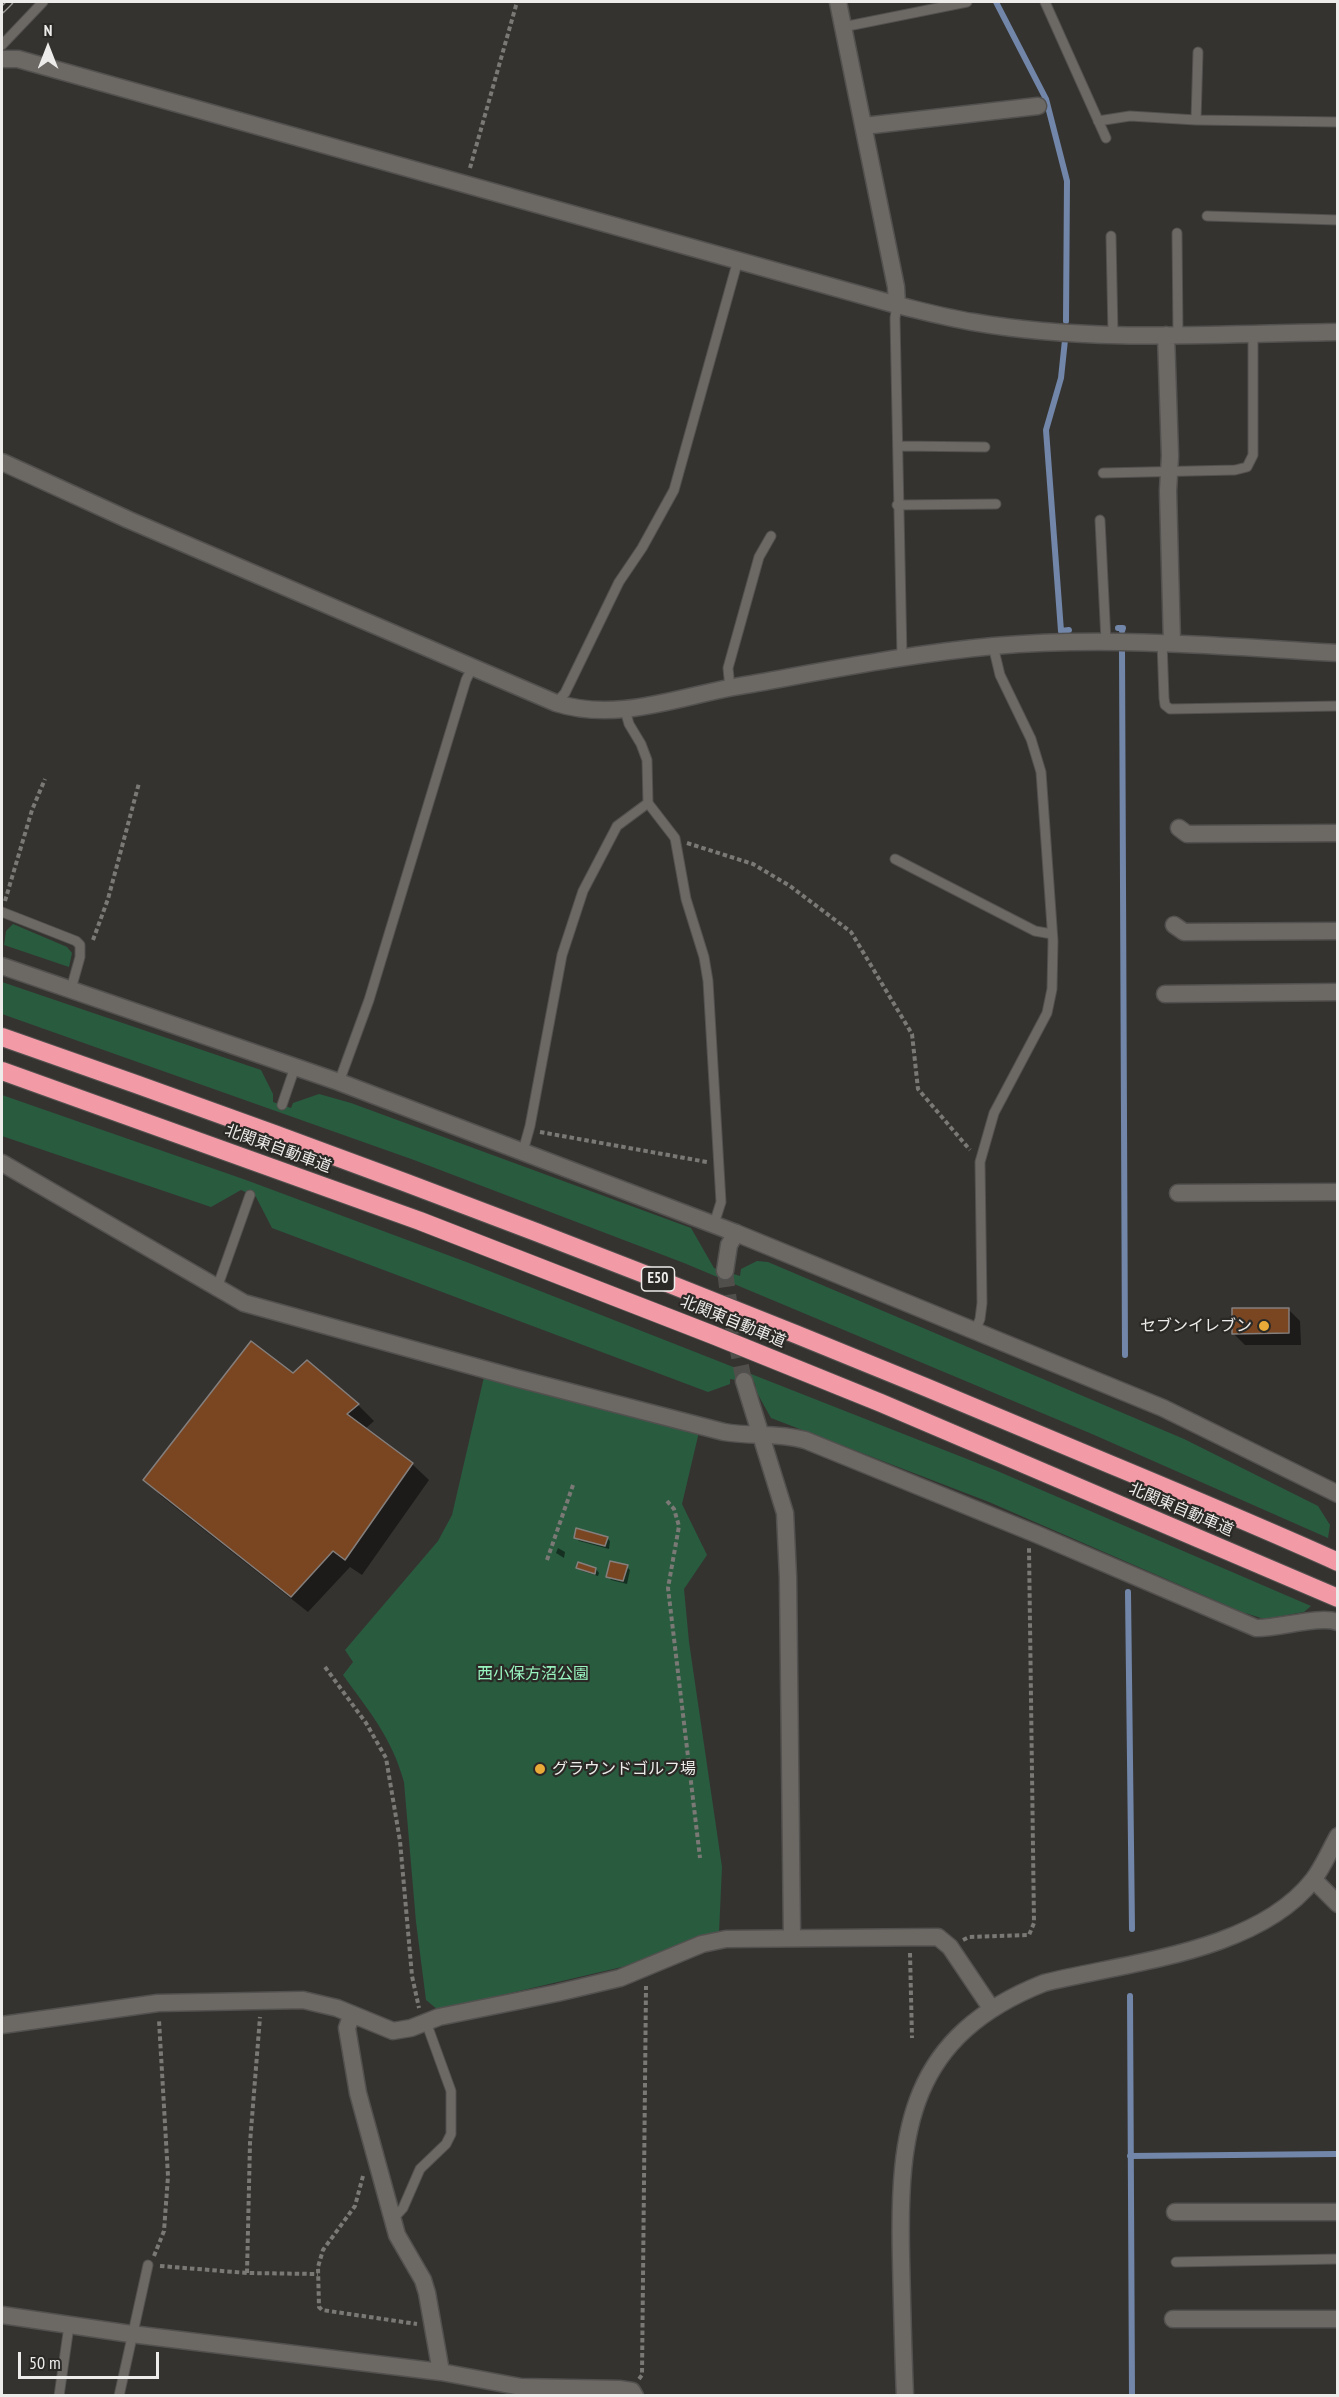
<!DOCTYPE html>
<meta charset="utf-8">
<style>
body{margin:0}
#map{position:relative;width:1339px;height:2397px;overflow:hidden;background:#353330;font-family:"PT Sans Narrow",sans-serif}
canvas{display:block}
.frame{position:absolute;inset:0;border:3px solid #edecea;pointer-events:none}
.north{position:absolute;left:18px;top:18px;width:60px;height:60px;-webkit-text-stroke:4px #2b2926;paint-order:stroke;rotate:0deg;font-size:16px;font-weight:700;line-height:24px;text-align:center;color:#edecea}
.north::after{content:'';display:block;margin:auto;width:21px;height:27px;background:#edecea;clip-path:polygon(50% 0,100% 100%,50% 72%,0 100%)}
.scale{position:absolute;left:18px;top:2352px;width:141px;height:27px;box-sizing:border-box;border:3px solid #edecea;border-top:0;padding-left:8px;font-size:18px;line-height:21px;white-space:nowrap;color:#edecea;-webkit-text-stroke:4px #2b2926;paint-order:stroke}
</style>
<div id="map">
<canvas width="1339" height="2397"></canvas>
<div class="frame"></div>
<div class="north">N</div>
<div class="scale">50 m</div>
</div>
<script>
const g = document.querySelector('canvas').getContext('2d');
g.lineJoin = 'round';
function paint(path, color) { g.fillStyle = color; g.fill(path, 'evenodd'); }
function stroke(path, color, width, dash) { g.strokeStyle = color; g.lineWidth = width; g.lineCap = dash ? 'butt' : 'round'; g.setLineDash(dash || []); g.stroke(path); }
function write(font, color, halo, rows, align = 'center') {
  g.font = font + ' "PT Sans Narrow","Noto Sans JP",sans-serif'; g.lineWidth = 4.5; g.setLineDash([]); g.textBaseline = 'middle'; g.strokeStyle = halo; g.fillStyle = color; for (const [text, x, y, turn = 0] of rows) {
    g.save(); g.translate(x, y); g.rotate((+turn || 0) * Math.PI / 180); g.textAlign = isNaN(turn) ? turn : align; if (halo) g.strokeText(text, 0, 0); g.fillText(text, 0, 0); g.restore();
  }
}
const green = new Path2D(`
 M13,924L67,947L72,953L69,967L4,945L6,931Z
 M2,982L261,1070L273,1094V1102L291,1108L293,1103L319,1094L351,1103L691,1228L714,1268L740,1276L741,1269L757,1261L768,1262L1184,1439L1318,1506L1330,1525L1328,1538L1092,1434L684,1263L414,1160L2,1014Z
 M2,1095L246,1180L469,1263L995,1470L1311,1606L1304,1612L1264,1619L1242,1612L989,1502L771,1418L756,1391L755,1383L730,1379V1384L708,1392L272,1228L256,1197L241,1190L211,1207L2,1136Z
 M484,1377L699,1432L682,1504L707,1555L684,1589L689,1642L722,1867L719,1933L690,1940L639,1963L438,2010L426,2000L416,1922L404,1782C392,1738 369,1711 343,1675L353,1662L345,1650L438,1541L452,1515Z`);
const shadow = new Path2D(`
 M1288,1309L1300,1321L1301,1345H1245L1233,1333Z
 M294,1375L358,1405L374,1421L365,1429L412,1464L429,1480L362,1575L350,1567L308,1612L161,1496L145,1479Z
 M575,1537L607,1538L610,1541L609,1549L579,1541Z
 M558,1548L565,1552L564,1558L556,1553Z
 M627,1567L630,1570L627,1584L611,1580L608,1576Z
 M578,1568L596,1569L599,1573L598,1576L582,1571Z`);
const stream = new Path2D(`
 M996,2L1046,99L1067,181L1066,321
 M1065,340L1061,378L1046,430L1061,631L1069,630
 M1118,628H1123L1122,631
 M1122,651L1125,1355
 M1128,1592L1132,1929
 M1130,1996L1132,2396
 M1130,2156L1336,2154`);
const building = new Path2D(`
 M1232,1308H1289V1333L1232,1334Z
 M251,1341L293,1373L307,1360L359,1404L347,1414L413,1463L345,1560L333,1551L291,1597L143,1480Z
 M576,1528L608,1537L605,1546L574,1538Z
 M610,1561L628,1565L623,1581L606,1577Z
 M578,1562L596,1568L595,1574L576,1568Z`);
const minorTunnel = new Path2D(`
 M725,1271L731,1317L744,1381`);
const path = new Path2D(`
 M470,168L517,2
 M687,843L753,864L790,886L851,932L912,1034L918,1089L970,1150
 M5,901L32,810L45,779
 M93,940L108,899L139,783
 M540,1132L707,1162
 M667,1501L674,1509L679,1526L668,1588L700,1858
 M547,1560L573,1485
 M325,1667L366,1723L386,1758L400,1841L412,1976L419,2008
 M963,1940L969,1937L1029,1935L1034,1923L1029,1548
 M910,1953L912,2038
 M363,2176L355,2206L323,2250L318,2267L319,2307L322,2310L417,2324
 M154,2256L164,2231L168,2176L159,2020
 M160,2266L247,2273L318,2274
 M247,2273L250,2143L260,2017
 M639,2379L642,2375L646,1986`);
const service = new Path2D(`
 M1045,2L1106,138
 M843,27L967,2
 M2,45L43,2
 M1196,120L1198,52
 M1098,121L1130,116L1196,120L1338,122
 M1207,216L1338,220
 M1177,233L1178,335
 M1111,236L1113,334
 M897,305L895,318L902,657
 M898,446L985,447
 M1103,473L1235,470L1247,467L1253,455V333
 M897,505L996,504
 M1100,520L1106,641
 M1162,642L1164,698L1165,705L1170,709L1338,706
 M730,688L728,668L759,557L771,536
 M556,703L565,693L619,582L642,548L674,490L738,260
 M625,710L629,724L641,744L647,760L648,803L675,838L686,899L704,957L708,981L721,1202L714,1224
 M895,859L1035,931L1052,934
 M2,912L76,941L80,945V957L71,989
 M339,1082L369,1000L466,680L473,666
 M282,1105L295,1067
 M523,1151L530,1126L562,955L583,891L617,826L648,803
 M217,1288L250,1195
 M975,1331L980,1319L982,1303L980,1162L994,1113L1047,1013L1052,989L1053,941L1041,772L1031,739L1000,675L993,646
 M393,2219L403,2208L420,2169L446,2144L451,2134V2091L426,2022
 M1176,2262L1338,2259
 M59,2396L69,2326
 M119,2396L148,2265`);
const minor = new Path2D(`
 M838,2L896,287L897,305
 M2,59H18L897,305C922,311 947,318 973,322C1092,343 1217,334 1338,332
 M864,126L1038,106
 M1166,335L1170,456L1168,491L1172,643
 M2,462L129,520L556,703C616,722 675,698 734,687C820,672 907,654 994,646C1108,636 1223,646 1338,653
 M1179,828L1187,834L1338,833
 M1174,925L1184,932L1338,931
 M1165,994L1338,992
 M2,1163L244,1303L516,1378L724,1432C753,1437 775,1432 805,1440L1036,1534L1256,1628C1278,1629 1319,1615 1338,1622
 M1178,1193L1338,1192
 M725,1271L729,1245L736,1233
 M744,1381L785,1513L788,1577L792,1938
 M1314,1880L1338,1904
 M352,2014L347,2028L358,2093L397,2235L423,2280L427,2293L441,2372
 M2,2025L158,2003L303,2000L337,2008L393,2031L411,2028L439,2017L557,1993L620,1978L702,1944L726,1939L938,1937L950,1947L991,2008
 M1175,2212H1338
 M2,2315L131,2334L441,2372L521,2387L619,2389L632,2391L635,2396
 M1173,2319H1338`);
const tertiary = new Path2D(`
 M2,966L339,1082L736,1233L1163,1408L1338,1494
 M905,2396C903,2350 902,2304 901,2258C898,2128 910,2036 1044,1983C1128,1962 1257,1952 1313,1880C1323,1867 1330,1850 1338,1836`);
const motorway = new Path2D(`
 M2,1037C356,1160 707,1294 1052,1440C1147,1480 1243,1519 1338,1562
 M2,1071L420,1221L713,1335L881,1403L1338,1598`);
const rail = new Path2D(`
 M2,10L10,2`);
const markers = [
 [1264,1326,6,"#eaaa38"],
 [540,1769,6,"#eaaa38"]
];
const shields = [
 [658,1279,33]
];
const shieldNames = [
 ["E50",658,1279]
];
const streetNames = [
 ["北関東自動車道",278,1149,20],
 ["北関東自動車道",733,1322,22],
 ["北関東自動車道",1181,1510,23]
];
const poiNames = [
 ["セブンイレブン",1252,1326],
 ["グラウンドゴルフ場",552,1769,"left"]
];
const parkNames = [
 ["西小保方沼公園",533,1674]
];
paint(green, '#295b3f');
paint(shadow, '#0007');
stroke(stream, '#7186a8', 6);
paint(building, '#7a4622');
stroke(building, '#847f7d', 1.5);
stroke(minorTunnel, '#514f4c', 16, [16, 8]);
stroke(service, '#53514f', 11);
stroke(minor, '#53514f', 19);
stroke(tertiary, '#53514f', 19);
stroke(motorway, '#53514f', 20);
stroke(path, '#7a7976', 4, [4.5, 3]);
stroke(service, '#6c6965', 9);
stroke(minor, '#6c6965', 16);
stroke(tertiary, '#6c6965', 16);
stroke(motorway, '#f29ba7', 18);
stroke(rail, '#969492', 7);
stroke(rail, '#2b2926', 4.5, [14]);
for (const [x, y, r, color] of markers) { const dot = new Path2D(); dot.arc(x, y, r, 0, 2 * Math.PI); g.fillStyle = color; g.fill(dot); stroke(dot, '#2b2926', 2); }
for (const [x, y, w] of shields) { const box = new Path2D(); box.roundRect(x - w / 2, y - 12, w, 24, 4.5); g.fillStyle = '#2b2926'; g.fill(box); stroke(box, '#edecea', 1.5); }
write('bold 15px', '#edecea', null, shieldNames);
write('16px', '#edecea', '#2b2926', streetNames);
write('16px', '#edecea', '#2b2926', poiNames, 'right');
write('16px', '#99f5bf', '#2b2926', parkNames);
</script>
